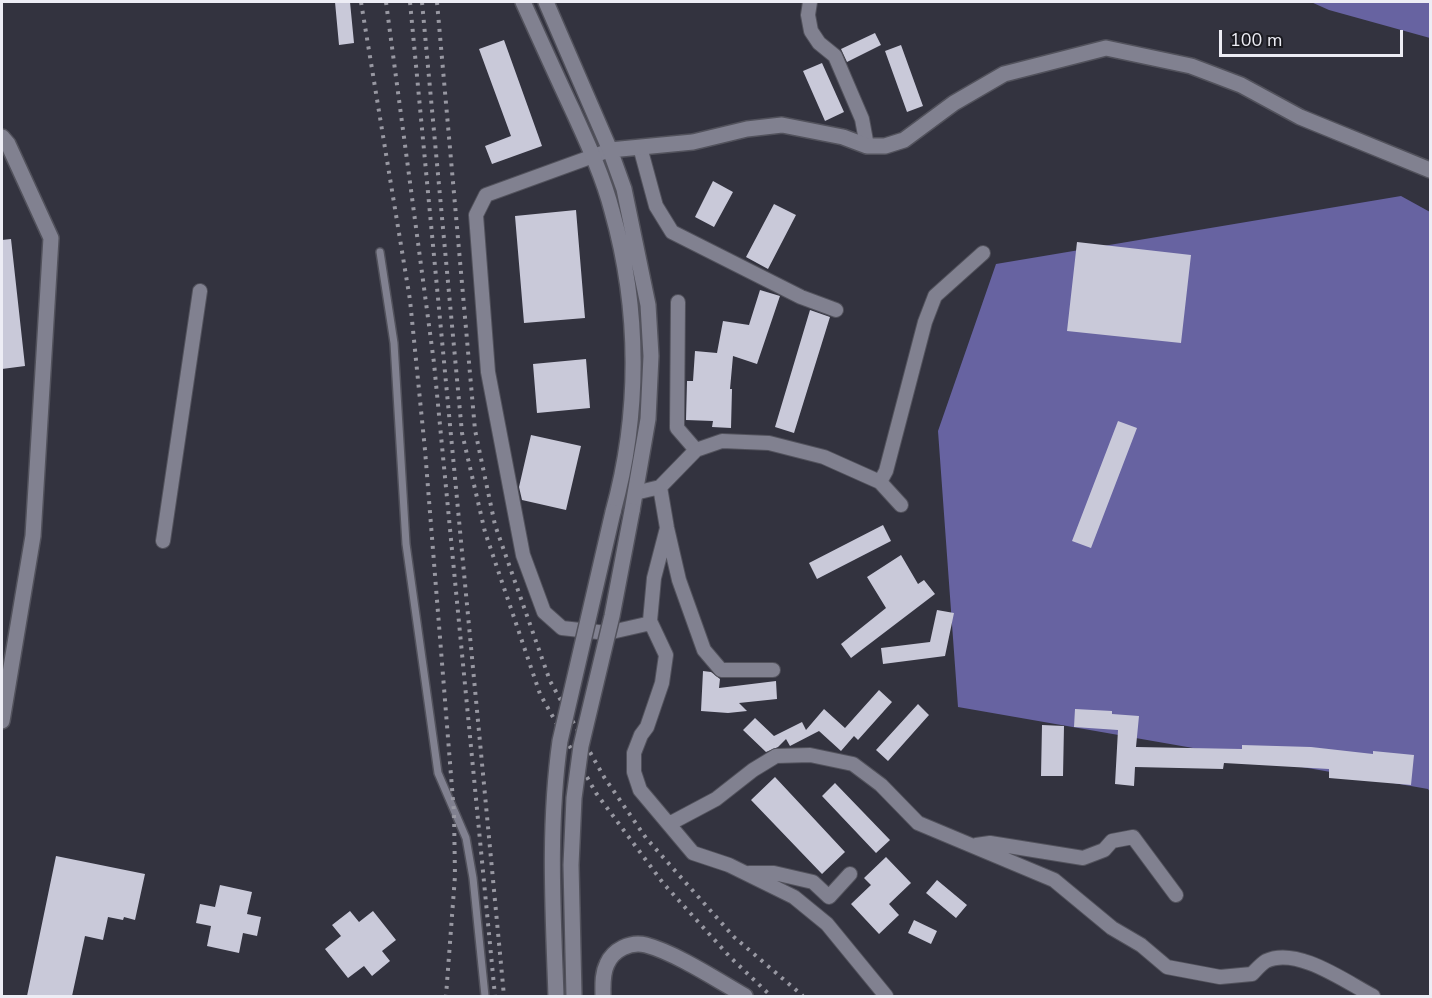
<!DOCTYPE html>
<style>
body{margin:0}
#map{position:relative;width:1432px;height:998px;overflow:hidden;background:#33333f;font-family:"Nunito Sans",sans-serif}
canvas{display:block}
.frame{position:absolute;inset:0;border:3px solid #ededf5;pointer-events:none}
.scale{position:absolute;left:1219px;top:30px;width:184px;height:27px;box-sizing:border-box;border:3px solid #ededf5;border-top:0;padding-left:8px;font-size:18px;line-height:21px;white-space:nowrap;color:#ededf5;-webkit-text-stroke:4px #1b1b21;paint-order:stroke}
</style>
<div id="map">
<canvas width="1432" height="998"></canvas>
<div class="frame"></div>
<div class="scale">100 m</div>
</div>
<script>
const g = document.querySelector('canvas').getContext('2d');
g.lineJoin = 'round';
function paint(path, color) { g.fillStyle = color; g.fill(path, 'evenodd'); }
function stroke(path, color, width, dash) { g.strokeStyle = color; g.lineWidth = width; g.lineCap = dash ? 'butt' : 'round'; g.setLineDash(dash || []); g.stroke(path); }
const forest = new Path2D(`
 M1311,2H1430V38L1329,10Z
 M1401,196L1430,212V792L1428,789L958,707L938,431L996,264Z`);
const building = new Path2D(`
 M335,2H350L354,43L339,45Z
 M875,33L881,45L847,62L841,49Z
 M504,40L542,146L492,164L485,146L511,136L479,49Z
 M901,45L923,106L907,112L885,51Z
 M822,63L844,112L825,121L803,71Z
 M713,181L733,192L714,227L695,217Z
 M774,204L796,215L768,269L746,257Z
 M576,210L585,318L524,323L515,216Z
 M11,239L25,366L2,369V240Z
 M1077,242L1191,255L1181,343L1067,331Z
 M760,290L780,296L757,364L733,356L730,389H732L731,428L712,427L713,421L686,420L687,381H693L695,351L717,353L723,321L749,325Z
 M810,310L830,317L794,433L775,427Z
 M586,359L590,408L537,413L533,364Z
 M1118,421L1137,428L1091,548L1072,541Z
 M531,435L581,446L566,510L522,500L519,487Z
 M883,525L891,541L817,579L809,563Z
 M901,555L918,584L924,580L935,594L851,658L841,644L886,608L867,577Z
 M937,610L954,613L945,656L883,664L881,648L930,642Z
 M703,671L711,672L720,679L719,688L776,681L777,699L739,703L747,711L728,713L701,711Z
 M879,690L892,702L858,740L854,736L841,751L819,731L790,746L786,739L778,747L766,752L743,730L755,718L774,736L802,722L806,730L824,709L845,728Z
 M918,704L929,715L888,761L876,750Z
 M1075,709L1112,711V714L1139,716L1136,747L1242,749V745L1311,747L1373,754V751L1414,755L1411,785L1329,778V769L1224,763L1223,769L1135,767L1134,786L1115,784L1118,730L1074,727Z
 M1042,725L1064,726L1063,776H1041Z
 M775,777L845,852L822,874L751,800Z
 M835,783L890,840L876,853L822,796Z
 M56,856L145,874L135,920L124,917L123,920L108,917L103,940L85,936L72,996H27Z
 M886,857L911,883L889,904L899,915L879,934L851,904L871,885L864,878Z
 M937,880L967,905L956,918L926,893Z
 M220,885L252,892L247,914L261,917L257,936L243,933L239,953L207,946L211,926L196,923L200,904L215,907Z
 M350,911L359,922L373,911L396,940L382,951L390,961L372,976L364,966L348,978L325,949L341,936L332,925Z
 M914,920L937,931L931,944L908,933Z`);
const lane = new Path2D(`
 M380,252L394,343L406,544L438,773L466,838L473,878L485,996`);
const street = new Path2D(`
 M810,2L808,15L811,31L819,43L835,56L862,119L867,146
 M640,147L656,206L672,232L801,297L836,310
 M610,150L486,195L476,215L488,372L523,555L544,612L562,628L607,633L651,623
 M678,302L677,428L696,450
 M880,482L886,471L925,322L935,296L983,253
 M660,487L667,528L679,580L704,650L721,670H773
 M635,493L660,487L696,450L722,441L769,443L824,457L880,482L901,505
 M667,528L654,578L650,621L666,655L662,683L647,727L641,735L634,753V772L640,790L693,853L729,865L794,897L827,924L886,996
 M163,541L200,291
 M669,824L716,799L753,770L776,756L810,755L853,764L881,785L918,823L1054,880L1112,928L1141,945L1167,967L1220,977L1252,974C1256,970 1261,964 1266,961C1297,946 1346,982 1373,996
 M976,845L990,843L1083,858L1104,850L1112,841L1133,837L1176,895
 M749,873H774L813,882L829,897L850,874`);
const secondary = new Path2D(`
 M523,2C539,37 555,73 572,109C587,142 603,176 612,211C640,310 640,414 613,512
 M546,2L610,150L624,189L648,305L651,356L648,419L632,511
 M2,137L8,144L51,238L33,536L2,721
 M610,150L693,142L747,129L782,125L843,137L867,146H885L904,140L954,103L1004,74L1106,48L1191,66L1241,85L1300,117L1430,170
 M603,996C603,986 602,974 607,964C613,950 630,941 646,945C676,953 717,980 745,996`);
const rail = new Path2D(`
 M361,2L410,300L425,450L454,813L455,876L446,996
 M386,2L434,363L495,996
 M410,2L504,996
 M422,2L462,433L485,532L540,694L596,793L663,883L730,957L771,996
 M437,2L475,430L495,525L550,681L604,777L646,838L734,937L803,996`);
const secondaryBridge = new Path2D(`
 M556,996C553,911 548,826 560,741L613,512
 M574,996L571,865L574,798L581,746L612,616L632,511`);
paint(forest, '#6763a1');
paint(building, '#c9c9d9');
stroke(lane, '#52525c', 10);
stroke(street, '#52525c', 16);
stroke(secondary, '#52525c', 18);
stroke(lane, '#818190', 7);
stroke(street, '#818190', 14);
stroke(secondary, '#818190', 15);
stroke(rail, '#9898a2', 4, [3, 6]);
stroke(secondaryBridge, '#52525c', 18, []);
stroke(secondaryBridge, '#818190', 15);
</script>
